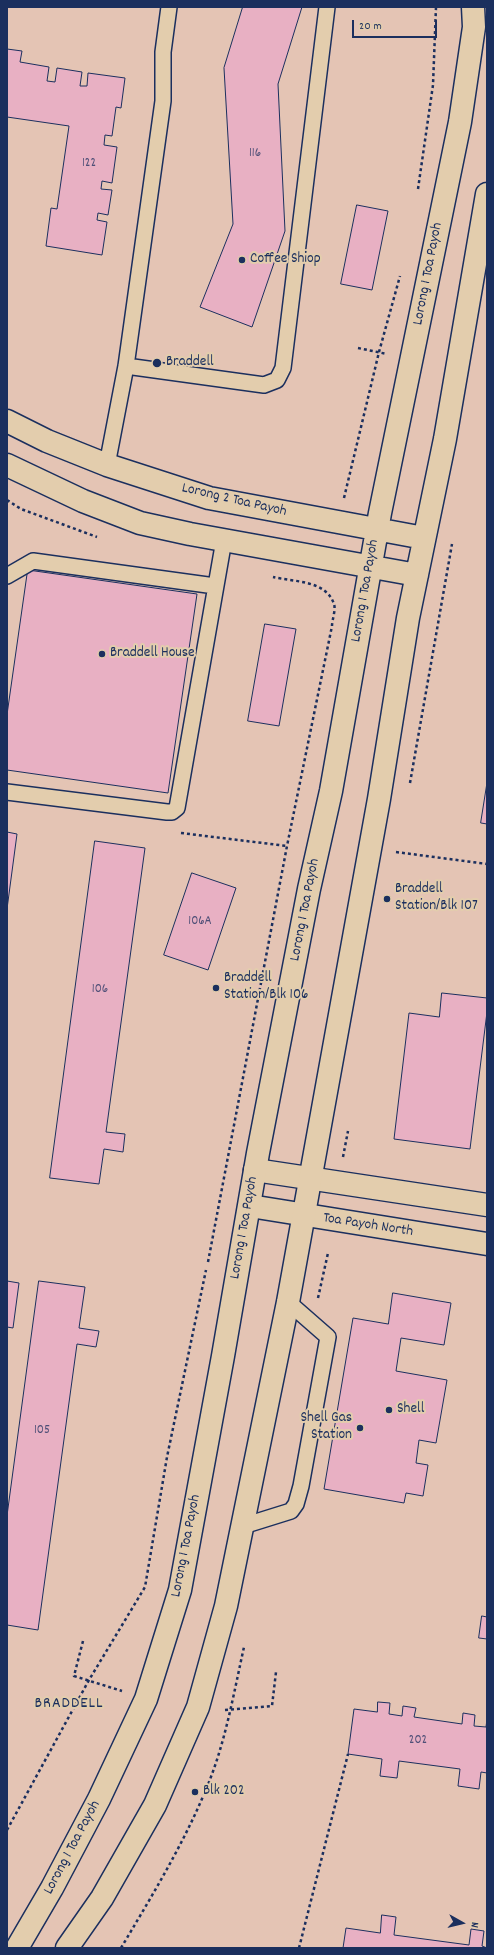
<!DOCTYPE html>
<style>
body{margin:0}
#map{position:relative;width:494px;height:1955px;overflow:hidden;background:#e4c4b4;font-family:Dekko,sans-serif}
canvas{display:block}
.frame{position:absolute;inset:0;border:8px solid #1b2f5e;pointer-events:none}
.north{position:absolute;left:442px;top:1903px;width:40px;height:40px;-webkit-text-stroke:3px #e3cdad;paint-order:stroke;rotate:98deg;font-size:11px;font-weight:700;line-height:16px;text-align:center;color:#1b2f5e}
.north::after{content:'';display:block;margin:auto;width:14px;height:18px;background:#1b2f5e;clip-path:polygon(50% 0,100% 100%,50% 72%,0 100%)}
.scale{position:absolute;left:352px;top:20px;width:85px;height:18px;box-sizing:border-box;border:2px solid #1b2f5e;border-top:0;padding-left:5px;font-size:12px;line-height:14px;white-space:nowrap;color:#1b2f5e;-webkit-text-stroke:3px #e3cdad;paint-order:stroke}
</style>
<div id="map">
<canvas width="494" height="1955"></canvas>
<div class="frame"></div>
<div class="north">N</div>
<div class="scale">20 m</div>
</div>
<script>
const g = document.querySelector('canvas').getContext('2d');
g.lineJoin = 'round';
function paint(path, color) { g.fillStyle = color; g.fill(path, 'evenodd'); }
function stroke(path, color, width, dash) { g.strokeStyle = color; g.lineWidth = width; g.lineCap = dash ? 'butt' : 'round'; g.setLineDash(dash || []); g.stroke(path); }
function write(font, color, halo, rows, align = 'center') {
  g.font = font + ' Dekko,sans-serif'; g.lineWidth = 4; g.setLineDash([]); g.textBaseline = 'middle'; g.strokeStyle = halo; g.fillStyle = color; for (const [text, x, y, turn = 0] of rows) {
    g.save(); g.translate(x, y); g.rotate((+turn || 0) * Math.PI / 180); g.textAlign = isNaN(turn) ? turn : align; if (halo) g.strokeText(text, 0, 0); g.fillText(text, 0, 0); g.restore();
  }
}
const building = new Path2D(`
 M243,7H302L278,84L285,231L252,327L200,307L233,224L224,68Z
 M7,49L22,51L20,62L49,67L47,81L55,82L57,68L82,72L80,86H87L88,73L125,78L121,108L116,107L112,136L105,135L104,145L117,147L112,183L102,181L101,189L112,190L108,215L98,213L97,220L107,222L102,255L46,246L51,208L57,209L69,126L7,117Z
 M357,205L388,211L372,290L341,284Z
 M28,570L197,594L168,793L7,770V715Z
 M265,624L296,629L279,726L248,721Z
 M487,783V824L481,823Z
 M7,832L17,834L7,909Z
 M95,841L145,848L106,1132L125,1134L123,1152L104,1149L99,1184L50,1178Z
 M192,873L236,888L208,970L164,955Z
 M442,993L487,998V1012L470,1149L394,1139L409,1013L439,1017Z
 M7,1281L19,1283L13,1328L7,1327Z
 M39,1281L85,1287L79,1328L99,1331L96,1347L77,1344L38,1630L7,1625V1516Z
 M393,1293L451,1303L444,1345L401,1338L396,1371L447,1380L436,1443L419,1440L416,1463L428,1465L423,1496L406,1493L404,1503L324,1489L353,1318L388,1324Z
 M482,1616L487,1617V1639L479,1638Z
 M378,1702L390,1703L389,1714L402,1716L403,1706L416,1708L414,1717L462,1724L463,1713L475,1715L474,1726L486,1727L487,1719V1773L481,1772L479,1789L458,1786L460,1769L399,1761L397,1778L380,1776L382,1759L348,1754L354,1709L377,1712Z
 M382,1915L396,1917L394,1935L469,1945L471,1929L484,1931L482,1946L487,1948H343L346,1928L380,1933Z`);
const path = new Path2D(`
 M418,189L433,85L436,7
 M358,348L387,354
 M344,498L379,352L400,276
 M7,500L21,509L97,537
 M410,783L452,544
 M181,833L287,846
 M396,852L487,864
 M343,1157L348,1131
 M208,1262L287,846L332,626C332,620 336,610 334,604C326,580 294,582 273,577
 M318,1298L328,1253
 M83,1641L74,1676L122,1691
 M225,1710L272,1706L276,1672
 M7,1830L89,1680L145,1587L167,1457L206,1270
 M121,1948C153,1894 186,1840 209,1782C226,1739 234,1692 244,1647
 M299,1948L348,1754`);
const lane = new Path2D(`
 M126,366L264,385L277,380L283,368L327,7
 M107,465L126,366L163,101V52L169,7
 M7,576L33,561L215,586
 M7,792L167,812H172L177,808L224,540
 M243,1526L291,1511L296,1504L301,1486L328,1337L288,1302`);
const street = new Path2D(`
 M255,1170L487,1205
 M250,1206L487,1244`);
const secondary = new Path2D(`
 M7,421L47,441L107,465L209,498L424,538
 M7,465L83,501L140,523L190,534L417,575
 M17,1948L52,1888L99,1799L146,1699L180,1590L223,1356L258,1153L309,889L331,791L380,513L460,122L474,27L473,7
 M67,1948L102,1898L155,1805L198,1707L226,1606L288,1302L379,799L408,618L445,439L487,194`);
const markers = [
 [242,260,4,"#1b2f5e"],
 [157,363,5,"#1b2f5e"],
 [102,654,4,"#1b2f5e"],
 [387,899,4,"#1b2f5e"],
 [216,988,4,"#1b2f5e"],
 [389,1410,4,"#1b2f5e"],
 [360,1428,4,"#1b2f5e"],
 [195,1792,4,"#1b2f5e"]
];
const numberNames = [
 ["116",255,154],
 ["122",89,164],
 ["106A",200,922],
 ["106",100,990],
 ["105",42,1431],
 ["202",418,1741]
];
const poiNames = [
 ["Coffee Shiop",250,260],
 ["Braddell",166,363],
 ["Braddell House",110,654],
 ["Braddell",395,890],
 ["Station/Blk 107",395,907],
 ["Braddell",224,979],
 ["Station/Blk 106",224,996],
 ["Shell",397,1410],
 ["Shell Gas",352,1419,"right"],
 ["Station",352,1436,"right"],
 ["Blk 202",203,1792]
];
const streetNames = [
 ["Lorong 1 Toa Payoh",429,274,-79],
 ["Lorong 2 Toa Payoh",234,501,13],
 ["Lorong 1 Toa Payoh",366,591,-80],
 ["Lorong 1 Toa Payoh",306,910,-79],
 ["Toa Payoh North",368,1226,9],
 ["Lorong 1 Toa Payoh",245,1228,-80],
 ["Lorong 1 Toa Payoh",187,1546,-79],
 ["Lorong 1 Toa Payoh",73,1848,-62]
];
const neighbourhoodNames = [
 ["BRADDELL",69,1705]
];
paint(building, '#e8b0c3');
stroke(building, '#1b2f5e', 1);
stroke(lane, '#1b2f5e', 18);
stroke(street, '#1b2f5e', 25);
stroke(secondary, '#1b2f5e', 25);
stroke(path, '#1b2f5e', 2.5, [3, 3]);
stroke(lane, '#e3cdad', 15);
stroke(street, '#e3cdad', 22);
stroke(secondary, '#e3cdad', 22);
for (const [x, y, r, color] of markers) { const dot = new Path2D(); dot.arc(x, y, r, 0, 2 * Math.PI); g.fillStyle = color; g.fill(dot); stroke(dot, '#e3cdad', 1.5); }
write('13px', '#4e4f77', null, numberNames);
write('15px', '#1b2f5e', '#e3cdad', poiNames, 'left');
write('15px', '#1b2f5e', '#e3cdad', streetNames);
g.letterSpacing = '1px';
write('16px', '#1b2f5e', '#e3cdad', neighbourhoodNames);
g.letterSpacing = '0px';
</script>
